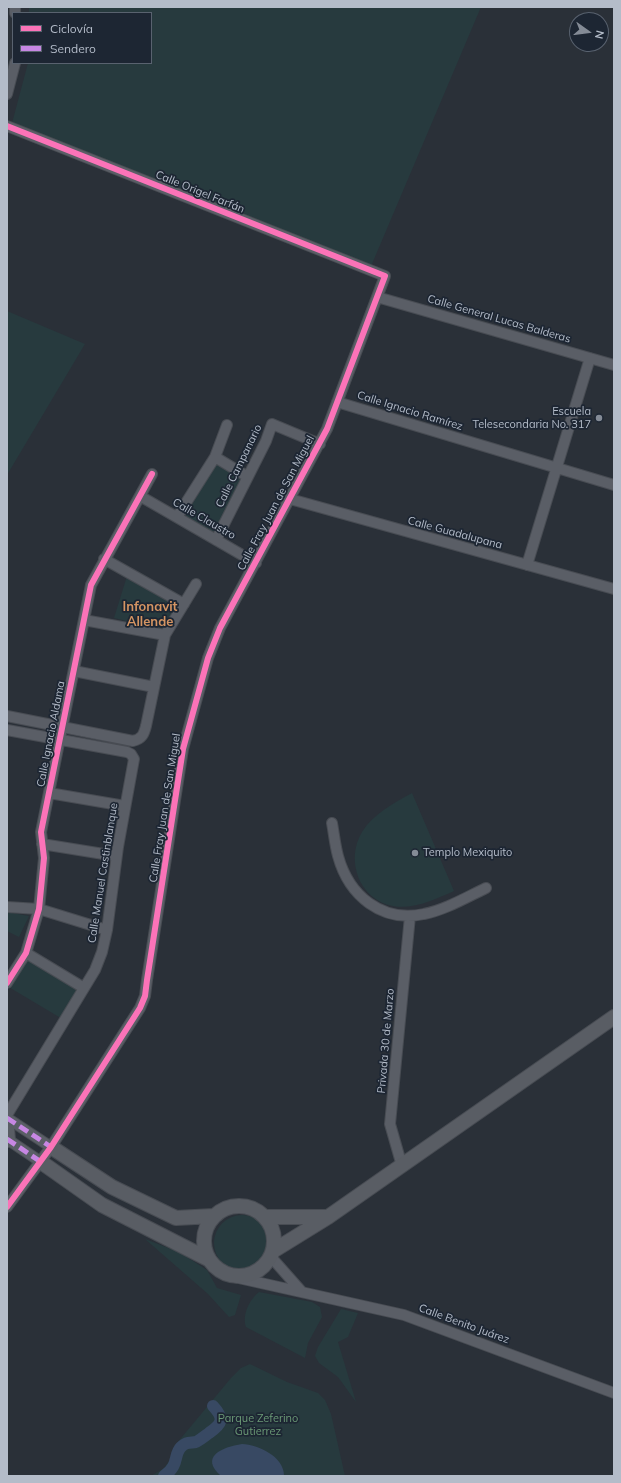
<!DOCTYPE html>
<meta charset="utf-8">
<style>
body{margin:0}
#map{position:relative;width:621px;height:1483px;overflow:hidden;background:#2a3038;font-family:Mulish,sans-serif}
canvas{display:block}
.frame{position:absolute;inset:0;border:8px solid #b4bcc9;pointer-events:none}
.legend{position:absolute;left:12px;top:12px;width:140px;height:52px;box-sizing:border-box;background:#1d2633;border:1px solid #59626f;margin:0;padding:5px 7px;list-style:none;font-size:12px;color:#b4bcc9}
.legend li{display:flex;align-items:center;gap:8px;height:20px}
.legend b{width:20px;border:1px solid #59626f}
.north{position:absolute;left:569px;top:12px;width:40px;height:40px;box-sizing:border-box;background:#1d2633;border:1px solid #59626f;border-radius:50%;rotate:104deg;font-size:11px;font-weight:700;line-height:16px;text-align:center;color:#b4bcc9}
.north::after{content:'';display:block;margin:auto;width:14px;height:18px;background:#848b96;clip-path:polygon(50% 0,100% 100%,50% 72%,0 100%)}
</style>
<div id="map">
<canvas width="621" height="1483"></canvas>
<div class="frame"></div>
<ul class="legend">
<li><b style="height:5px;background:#fb73b8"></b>Ciclovía</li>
<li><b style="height:5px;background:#c787e3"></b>Sendero</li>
</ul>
<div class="north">N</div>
</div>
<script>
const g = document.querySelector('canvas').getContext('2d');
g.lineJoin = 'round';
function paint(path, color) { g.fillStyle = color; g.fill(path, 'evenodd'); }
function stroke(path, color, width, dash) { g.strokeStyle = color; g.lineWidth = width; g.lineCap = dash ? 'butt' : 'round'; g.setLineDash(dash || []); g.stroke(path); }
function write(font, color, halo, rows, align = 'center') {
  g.font = font + ' Mulish,sans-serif'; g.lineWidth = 3.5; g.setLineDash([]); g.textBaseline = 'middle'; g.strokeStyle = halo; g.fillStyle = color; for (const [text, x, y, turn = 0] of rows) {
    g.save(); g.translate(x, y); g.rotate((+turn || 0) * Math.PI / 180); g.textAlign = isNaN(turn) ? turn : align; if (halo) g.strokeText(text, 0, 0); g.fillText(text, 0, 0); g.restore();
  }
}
const green = new Path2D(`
 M29,7H481L369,271L11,127L28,63H151V13H29Z
 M7,311L85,344L7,475Z
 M218,459L247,479L215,536L185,517Z
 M127,576L183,606L164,630L114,618Z
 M412,793L454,891C436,899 413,910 393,906C359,900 345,860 362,832C373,814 394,803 412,793Z
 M7,912L29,916L19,937L7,931Z
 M26,953L84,988L64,1020L7,986Z
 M214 1243a28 28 0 1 1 56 0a28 28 0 1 1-56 0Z
 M145,1239L179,1252L207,1270L217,1288L241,1295L235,1315L229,1317L208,1294Z
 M259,1292L312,1302L320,1307L322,1317L308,1343L305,1358L246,1327C242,1315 249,1300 259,1292Z
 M341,1309L358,1313L348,1337L338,1342L356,1402L338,1377L319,1363L315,1356L318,1347Z
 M250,1364L287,1382L318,1393L325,1400L331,1414L345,1476H151L164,1468L169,1461L177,1443L231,1378L241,1368Z`);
const water = new Path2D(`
 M242,1444C258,1445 284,1456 284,1476H221C199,1457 222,1447 242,1444Z`);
const canal = new Path2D(`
 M164,1476C180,1465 173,1455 181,1447C186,1442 189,1443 196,1442C200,1440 205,1436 209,1433C222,1424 225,1419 213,1406`);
const street = new Path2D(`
 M15,7V13
 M7,94L15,63
 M7,126L385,276L327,429L220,628L208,658L183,749L147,980L145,996L140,1008L51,1147L7,1207
 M377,297L614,365
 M337,402L614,485
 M215,457L248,477
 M140,496L256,563
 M290,499L614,589
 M177,517L215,457L227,425
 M216,540L266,441L272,424L320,444
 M104,559L184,604
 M527,565L590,358
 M84,620L165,635
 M74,671L154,687
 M7,716L133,741C142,739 144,734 146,726L165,635L196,584
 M7,730L127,752L131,754L134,759L118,847L107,930L102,952L95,970L7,1115
 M49,793L125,806
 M332,823C334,834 335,845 338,856C349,896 382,923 424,914C445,910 467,897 486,888
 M42,844L116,856
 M7,907L39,909L107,930
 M26,953L84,988
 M7,983L26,953L39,909L44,858L41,832L91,585L152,474
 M7,1118L51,1147
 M7,1139L41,1162
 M402,1166L390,1124L410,916
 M271,1257L302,1292
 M234,1277L404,1315L614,1393`);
const secondary = new Path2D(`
 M7,1128L8,1140
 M51,1147L112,1187L176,1218L214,1216
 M41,1162L102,1205L208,1259
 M204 1241a35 35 0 1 1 70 0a35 35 0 1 1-70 0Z
 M265,1217H328
 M273,1251L328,1217L614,1017`);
const quiet = new Path2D(`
 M7,1118L51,1147
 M7,1139L41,1162`);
const cycleway = new Path2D(`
 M7,126L385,276L327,429L220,628L208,658L183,749L147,980L145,996L140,1008L51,1147L7,1207
 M7,983L26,953L39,909L44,858L41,832L91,585L152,474`);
const markers = [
 [599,418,4,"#848b96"],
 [415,853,4,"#848b96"]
];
const streetNames = [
 ["Calle Origel Farfán",200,192,22],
 ["Calle General Lucas Balderas",499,319,16],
 ["Calle Ignacio Ramírez",410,411,17],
 ["Calle Campanario",239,466,-64],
 ["Calle Fray Juan de San Miguel",276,503,-62],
 ["Calle Claustro",204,519,30],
 ["Calle Guadalupana",455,533,15],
 ["Calle Ignacio Aldama",51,734,-79],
 ["Calle Fray Juan de San Miguel",165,808,-81],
 ["Calle Manuel Castinblanque",103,873,-81],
 ["Privada 30 de Marzo",386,1041,-85],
 ["Calle Benito Juárez",464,1324,20]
];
const poiNames = [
 ["Escuela",591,412],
 ["Telesecondaria No. 317",591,425],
 ["Templo Mexiquito",423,853,"left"]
];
const parkNames = [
 ["Parque Zeferino",258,1419],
 ["Gutierrez",258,1432]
];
const quarterNames = [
 ["Infonavit",150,607],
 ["Allende",150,622]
];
paint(green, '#273a3e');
paint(water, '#384963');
stroke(canal, '#384963', 12);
stroke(street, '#484c53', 12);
stroke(secondary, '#484c53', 16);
stroke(street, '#5a5e66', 10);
stroke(secondary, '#595d64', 14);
stroke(quiet, '#c787e3', 5, [10, 5]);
stroke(cycleway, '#fb73b8', 6);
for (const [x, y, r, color] of markers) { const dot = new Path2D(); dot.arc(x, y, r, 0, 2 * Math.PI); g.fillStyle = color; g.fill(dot); stroke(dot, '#1d2633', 1.5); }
write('11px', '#b4bcc9', '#1d2633', streetNames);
write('11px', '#b4bcc9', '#1d2633', poiNames, 'right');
write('11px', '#6b9a76', '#1d2633', parkNames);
write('bold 13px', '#d59563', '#1d2633', quarterNames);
</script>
